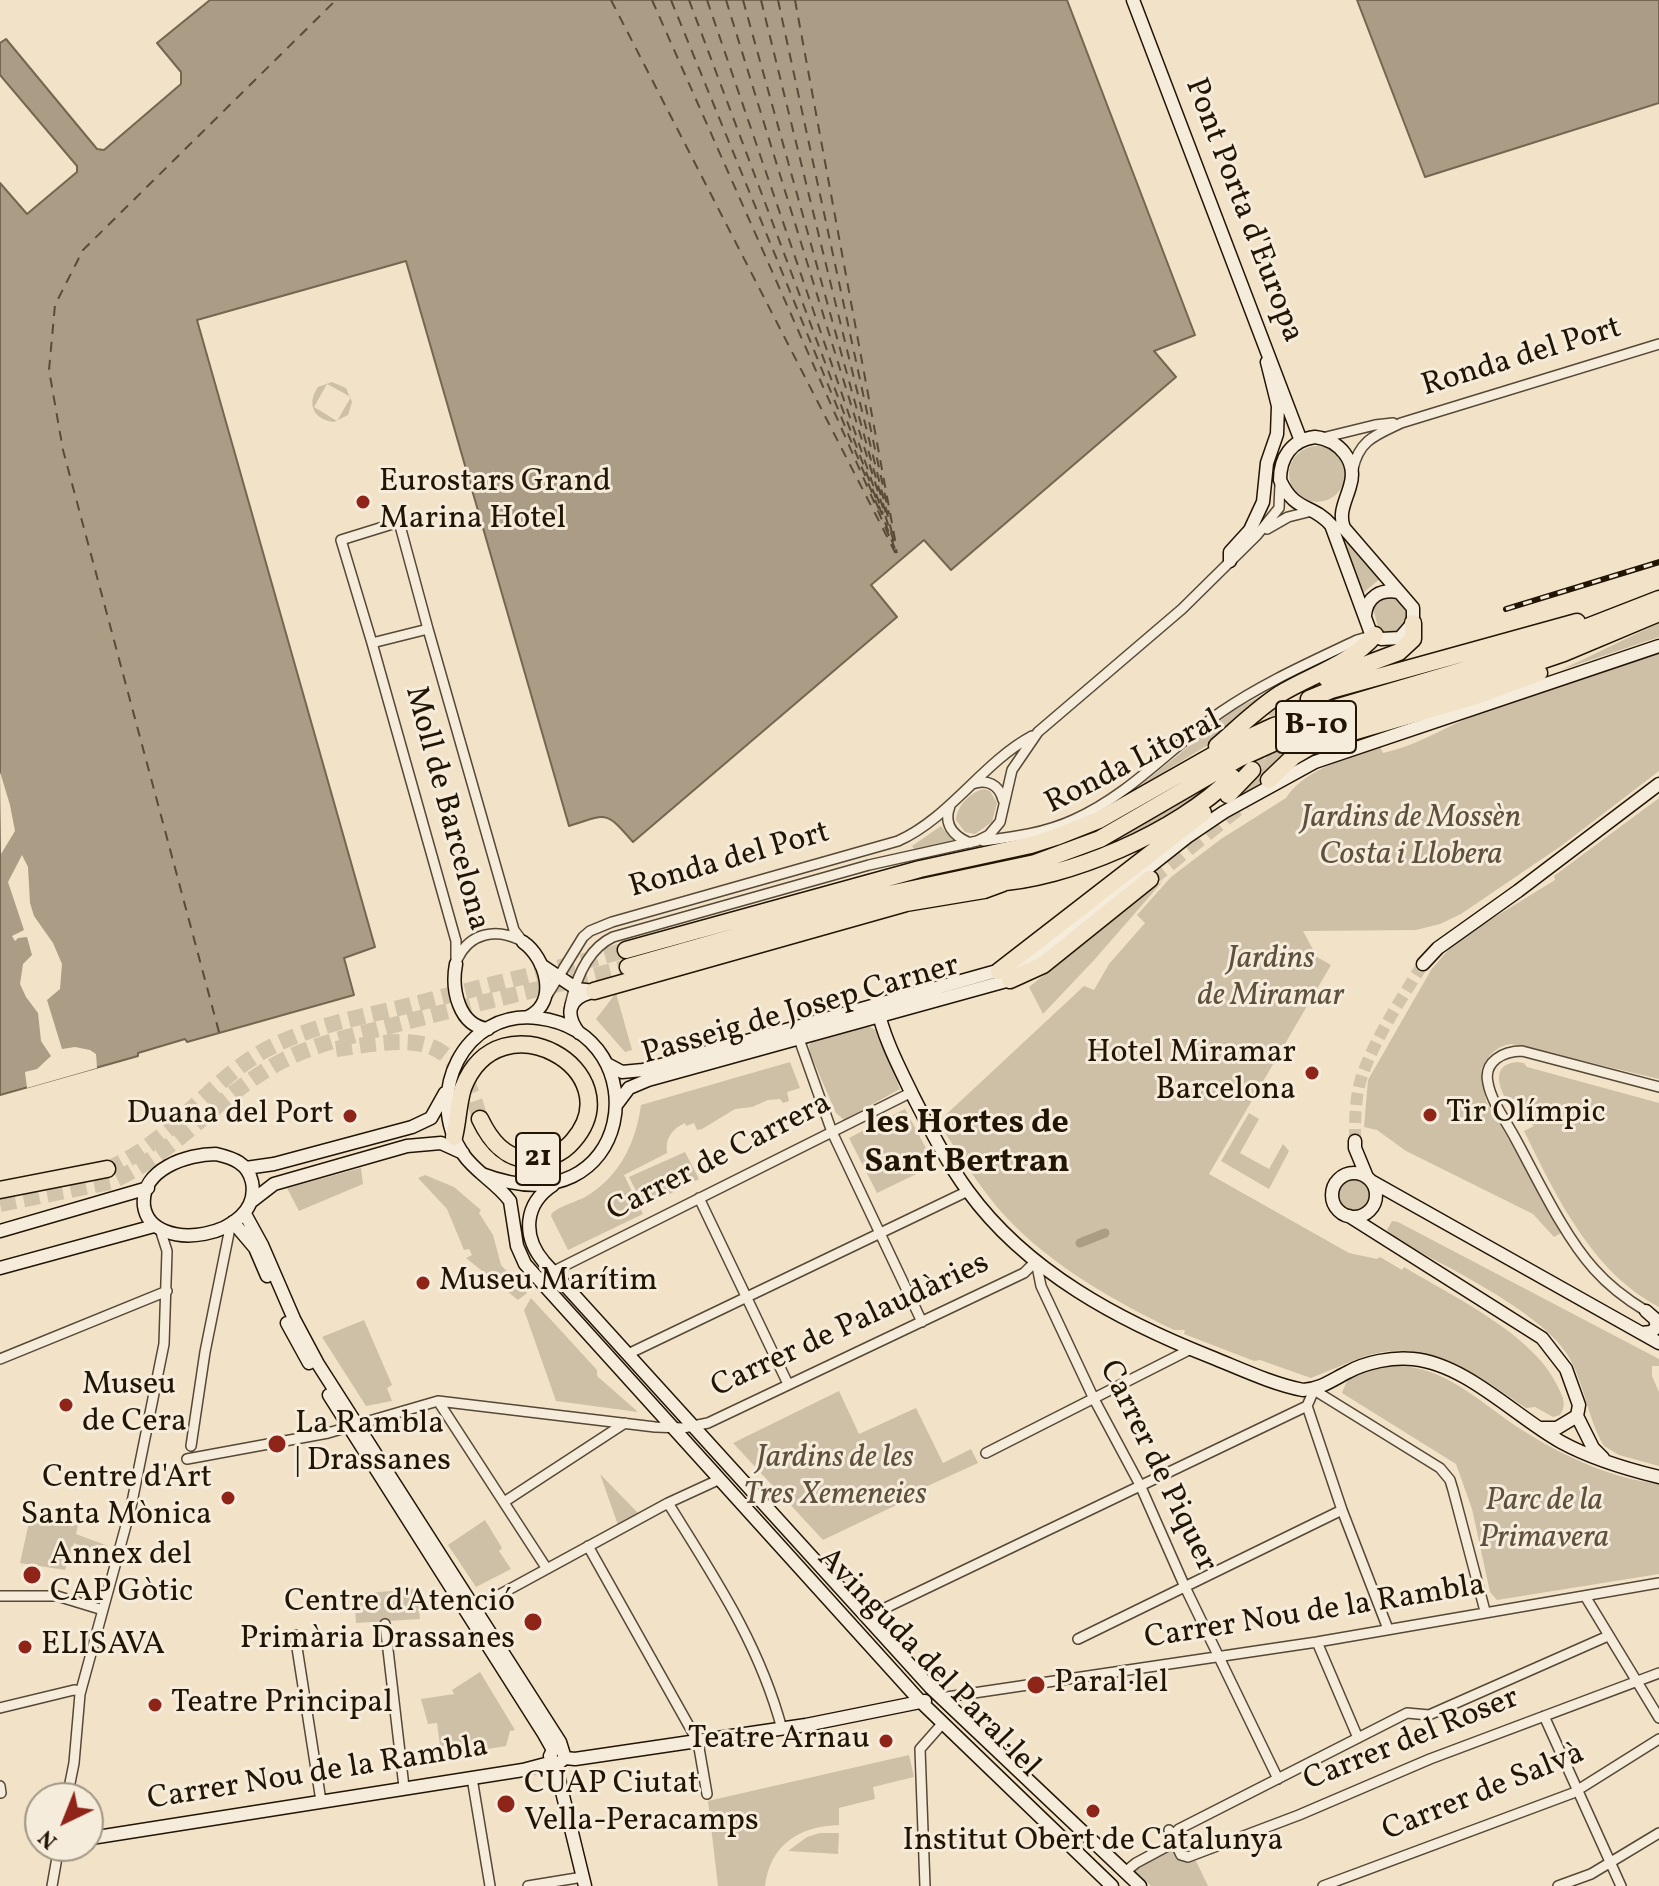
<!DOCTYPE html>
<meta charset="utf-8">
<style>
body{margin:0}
#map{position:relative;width:1659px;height:1886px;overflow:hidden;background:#f1e2c8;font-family:Vollkorn,serif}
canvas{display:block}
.north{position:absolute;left:24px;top:1782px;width:80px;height:80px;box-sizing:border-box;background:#f6ecdb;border:2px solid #a19685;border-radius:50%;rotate:223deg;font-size:22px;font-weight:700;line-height:32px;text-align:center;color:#221504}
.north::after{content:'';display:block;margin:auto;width:28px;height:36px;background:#8f2418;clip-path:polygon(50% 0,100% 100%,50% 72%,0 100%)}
</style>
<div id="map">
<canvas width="1659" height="1886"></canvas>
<div class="north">N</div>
</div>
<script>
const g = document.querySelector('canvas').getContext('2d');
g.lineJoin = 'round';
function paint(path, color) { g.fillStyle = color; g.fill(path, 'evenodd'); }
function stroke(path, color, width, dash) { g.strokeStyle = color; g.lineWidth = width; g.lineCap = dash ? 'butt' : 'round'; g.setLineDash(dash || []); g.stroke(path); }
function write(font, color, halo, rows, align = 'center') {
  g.font = font + ' Vollkorn,serif'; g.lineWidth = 6; g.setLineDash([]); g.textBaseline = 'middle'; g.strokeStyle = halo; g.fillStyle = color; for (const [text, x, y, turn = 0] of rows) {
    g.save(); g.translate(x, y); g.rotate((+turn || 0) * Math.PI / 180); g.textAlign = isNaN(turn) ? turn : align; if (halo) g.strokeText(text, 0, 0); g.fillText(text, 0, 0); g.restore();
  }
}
const green = new Path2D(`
 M332,382L346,388L352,402L348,415L334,422C314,420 306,404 318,387ZM327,384L351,397L337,421L314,407Z
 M1289 474a28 28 0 1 1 56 0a28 28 0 1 1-56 0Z
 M1340,532L1380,579L1363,593Z
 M1393,597C1409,611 1412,619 1396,634H1388L1378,627L1373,608L1380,598Z
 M1659,623V637L1561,670Z
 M1659,653V771L1561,846L1461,914L1440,924L1416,930L1303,931L1317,957L1331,965L1209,1174L1349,1253L1377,1259L1380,1257L1402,1270L1404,1267C1452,1296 1535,1335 1558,1387C1563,1397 1567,1405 1560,1415L1553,1417L1535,1407L1526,1408C1477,1375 1426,1335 1363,1357C1346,1363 1329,1371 1311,1378L1260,1360L1254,1361L1184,1334L1185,1330H1174C1114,1301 1052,1266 1006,1217C980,1189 959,1154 938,1122L1084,986L1094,990L1109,964L1145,923L1137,915L1171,877L1221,839L1286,798C1303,770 1351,756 1380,747L1383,753C1415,746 1438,731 1468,718C1529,692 1596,675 1659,653Z
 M1310,670L1208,745L1136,789L1232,711Z
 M1324,735L1286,757L1254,789L1231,801L1245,788L1269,753L1306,739Z
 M1228,774L1218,786L1143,833L1042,872L1055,862L1128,833Z
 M984,789L990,791L997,803L992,822L975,834L965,832L956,820C957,806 970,792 984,789Z
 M1659,798V1079L1512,1044C1495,1046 1488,1056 1481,1070L1486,1101L1563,1232L1554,1237L1533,1214L1406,1151L1377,1130L1364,1127L1368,1080L1431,970L1456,941L1555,880L1554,876Z
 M941,826L954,842L915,850L912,846Z
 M1163,881L1095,959L1043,1014L1029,987Z
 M616,993L632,1050L625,1052L596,1019Z
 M864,1024L876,1030L900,1089L844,1120L836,1113L810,1053L809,1045L813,1041Z
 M790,1062L800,1088L787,1092L789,1101L783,1103L780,1099L768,1100L752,1107L735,1109L702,1129L697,1130L694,1123L686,1126L685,1123C672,1129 665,1138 667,1153L624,1175L643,1214L568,1250L551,1216L552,1213C562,1205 576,1202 587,1196C620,1176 636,1142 641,1105Z
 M1517,1062L1524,1063L1527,1067L1659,1103V1307C1592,1272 1556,1196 1524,1131L1534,1126C1527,1120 1518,1115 1512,1108C1500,1093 1488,1064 1517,1062Z
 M905,1109L935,1165L877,1193L849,1138Z
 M1249,1113L1259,1119L1240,1153L1269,1169L1283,1144L1289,1151L1269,1189L1221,1161Z
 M685,1152L699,1179L644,1207L629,1177Z
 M361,1168L363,1184L299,1211L287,1188Z
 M425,1175L454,1187L481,1210L479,1213L493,1235L501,1265L527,1293L518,1300L466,1258L472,1255L469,1249L464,1250L447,1209L418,1178Z
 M1338 1195a16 16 0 1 1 32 0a16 16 0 1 1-32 0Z
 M1392,1221L1398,1222L1659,1359V1366H1652V1376L1659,1392V1466L1619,1455L1604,1446C1587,1418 1585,1383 1567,1354C1540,1311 1440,1263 1393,1238L1387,1230Z
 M531,1298L597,1370V1376L638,1412L556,1401L524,1310Z
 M364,1320L392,1385L387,1388L392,1401L366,1406L322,1337Z
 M1385,1366C1446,1362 1479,1404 1527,1433C1565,1457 1614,1479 1659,1484V1574L1497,1600L1490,1592L1472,1509L1456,1464L1342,1393L1348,1378Z
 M839,1391L859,1434L916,1408L943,1463L971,1449L978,1463L921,1489L911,1498L823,1540L733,1443Z
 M600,1474L638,1513L618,1525Z
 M31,1513L78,1525L76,1534L108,1546L103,1556L74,1543L65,1570L20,1563Z
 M485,1520L502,1548L499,1551L511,1569L476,1587L448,1545Z
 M417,1589L420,1619L356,1623L354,1594Z
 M480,1672L515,1730L510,1731L506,1746L463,1753L461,1744L440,1746L437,1723L428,1724L421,1699L454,1694L452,1690Z
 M909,1755L914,1777L873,1787L875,1799L839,1808V1825C799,1826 770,1845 765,1886H718L708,1801Z
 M820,1833H839L838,1854L788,1851L807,1837Z
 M1174,1846L1189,1860L1196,1861L1208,1886H1151L1134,1870Z`);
const water = new Path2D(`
 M210,0H1067L1195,335L1154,351L1176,377L951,570L924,540L871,585L897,617L633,842C606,811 608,813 569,826L406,261L197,320L375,947L344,958L354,995L187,1042L185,1039L138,1053V1056L0,1095V183L27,214L77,172V166L0,75V43L6,39L97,149L104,150L181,84V72L157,43Z
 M1357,0H1659V103L1425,177Z`);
const pier = new Path2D(`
 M0,772L10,805L15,831L1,854Z
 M22,855L28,867L30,903L34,916L53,943L62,964L60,989L47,1000L62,1049L75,1047L90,1050L96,1054L97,1068L27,1088L25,1072L37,1069L51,1056L41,1041L38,1013L26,997L20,984L23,964L32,955L27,937L18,938L15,941L12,936L24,930L8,882Z`);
const canal = new Path2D(`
 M1080,1243L1105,1233`);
const ferry = new Path2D(`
 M611,0L898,558
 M652,0L890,538
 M671,0L880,512
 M689,0L895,549
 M707,0L883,514
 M726,0L891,534
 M743,0L886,514
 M761,0L892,533
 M778,0L889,514
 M795,0L896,545
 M891,532L897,553
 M219,1032L63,450L49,370L55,305L83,250L336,0`);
const secondaryTunnel = new Path2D(`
 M1355,1141C1355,1118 1355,1094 1363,1073C1377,1035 1402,998 1423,964`);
const highwayTunnel = new Path2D(`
 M1252,770L1279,730L1309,699
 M1232,777L1274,716L1285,705
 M1150,879L1244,803
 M336,1049C415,1038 455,1028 480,1119
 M107,1169C170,1144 208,1081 267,1049C310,1026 361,1017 407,1006C480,987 553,970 626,950
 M0,1204L110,1182C175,1154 218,1095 280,1062C318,1042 361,1034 402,1023C477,1003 553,986 628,967`);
const street = new Path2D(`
 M1322,438L1375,425L1393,423
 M1353,469C1359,440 1376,435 1401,423L1659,344
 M1267,529L1288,517L1312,511
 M372,643L341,540L399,522L428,629
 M972,784C987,779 999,784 1003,800
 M950,806C943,824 953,836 970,843
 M983,841C1013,837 1045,833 1073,820C1130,795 1171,747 1221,712C1263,683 1311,662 1357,640L1371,636
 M458,958C470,933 496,928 520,940
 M456,964V941L372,643L428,629L514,930L523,942
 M546,997L583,937L590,931L612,922L898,841C951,817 982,763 1032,736
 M570,1005C576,979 587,949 613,937L869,865L977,841L989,835L1000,822L1012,770L1038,732L1182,609L1257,535L1279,508L1280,484
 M799,1039L832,1132L922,1322
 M699,1198L788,1384
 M1036,1261L1041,1286L1094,1399L1140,1485L1185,1587L1278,1779
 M552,1272L912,1092
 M1646,1311C1626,1299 1609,1286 1594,1269C1564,1236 1537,1178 1515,1138C1506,1121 1491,1101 1488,1083C1483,1061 1504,1051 1522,1051L1659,1087
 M628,1354L968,1191
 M0,1359L167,1291
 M438,1401L547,1569
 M1307,1406L1314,1390L1440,1468L1450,1480L1453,1490L1485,1611
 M1307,1406L1342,1510L1388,1629
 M191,1446L205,1352L231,1223
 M986,1453L1191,1349
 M187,1459L328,1433L438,1401L655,1427L683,1428L708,1423L1024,1273L1036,1261
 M504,1502L625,1423
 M668,1503C714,1577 759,1643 782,1729
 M588,1546L698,1742L707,1794
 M0,1596H57L103,1610
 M1585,1596L1659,1718
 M475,1608L668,1503L718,1480
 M868,1619L879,1611L1307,1406
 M385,1624L404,1787
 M295,1635L321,1801
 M1078,1639L1342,1510
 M1317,1642L1358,1738
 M940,1698L1317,1642L1659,1583
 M0,1708L74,1690L81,1691
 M1544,1716L1621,1886
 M472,1778L490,1886
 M0,1786L1,1793
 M67,1798L74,1763L80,1694L131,1507L164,1344L167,1251L160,1229
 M1169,1830L1181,1855L1188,1857L1299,1815L1430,1759L1659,1673
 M1172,1836L1179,1829L1407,1713L1429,1715L1608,1636
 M1125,1872L1136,1863L1175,1842
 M52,1886L59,1846
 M528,1886L583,1877
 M925,1886L920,1749L942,1724
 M1323,1886L1573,1793L1659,1739
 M1558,1886L1591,1874L1659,1833`);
const secondary = new Path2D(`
 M1133,0L1301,441
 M1315,437C1339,440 1358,461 1350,486C1346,501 1338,513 1344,528L1413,608V623L1400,638L1381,639L1370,631L1331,525C1312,503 1295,513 1280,480C1280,458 1291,440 1315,437Z
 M1230,561V552L1250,530L1263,502L1267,463L1277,434L1278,406L1267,362
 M1365,615C1367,597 1380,589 1398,592
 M523,942C546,958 559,1002 528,1017
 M456,964C451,990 459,1026 488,1029
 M1423,964L1438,948L1518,891L1659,784
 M541,965L577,989L594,991
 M877,1006C883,1037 899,1067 913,1096C930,1129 946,1161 968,1191C1027,1272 1120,1321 1211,1357C1241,1369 1272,1384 1303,1390C1321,1389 1332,1380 1348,1372C1366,1362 1392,1357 1413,1359C1466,1364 1516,1417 1561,1442C1592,1459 1626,1469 1659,1477
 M579,1033C565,1015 568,999 589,993
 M607,1064L622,1072L643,1070L1004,969
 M617,1104L629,1088L648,1080L1010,980L1037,956L1187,837L1224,812L1315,762L1659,646
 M1355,1141V1148L1367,1177
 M216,1154C233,1158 248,1163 252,1182C263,1238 151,1256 144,1206C140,1169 188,1154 216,1154Z
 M246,1168L274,1164L412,1127L431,1118L445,1093
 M1332 1195a22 22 0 1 1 44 0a22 22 0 1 1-44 0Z
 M482,1174C635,1232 661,1033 538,1018C464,1009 423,1095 463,1154C475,1172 497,1183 510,1201L517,1246L525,1264L921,1702L1112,1886
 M1371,1181L1659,1343
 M553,1185C524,1204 522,1236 544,1262L931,1688L1140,1886
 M252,1201L274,1184L407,1146L441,1143L463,1153
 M245,1214L262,1245L294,1319L318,1364L560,1742L565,1758
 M1349,1216L1542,1338L1566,1369L1579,1405L1577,1416L1593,1448L1603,1458
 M233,1222L255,1248L267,1276
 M0,1231L148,1188
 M0,1268L154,1226
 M287,1323L309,1363
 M1642,1333L1651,1332L1657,1327L1655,1319L1646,1311
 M329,1395L544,1734L553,1750L550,1756L553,1762
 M1541,1428H1557L1577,1416
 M555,1763L585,1886
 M559,1763L565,1758L575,1759L806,1725L925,1701
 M91,1838L523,1770L553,1762`);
const highway = new Path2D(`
 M1327,679L1399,652L1413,639V623
 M1309,699L1331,690L1577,622
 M1217,746C1238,728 1257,709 1280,694C1311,675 1351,664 1375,635
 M1269,780L1294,756L1318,742L1476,696L1539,673
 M1228,795L1252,770
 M992,883C1067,880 1179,831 1232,777
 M626,950L920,869L1031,845L1056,837L1099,820L1224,749L1274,726L1515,655L1659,599
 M628,967L875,897L1035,863L1100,839L1238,759L1289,736L1476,683L1564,653L1659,613
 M999,971L1203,813
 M1010,980L1043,965L1150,879
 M594,991L906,903L984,890L1003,883
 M454,1137C458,1121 458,1104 463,1088C499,994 634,1071 573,1141C563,1153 546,1161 529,1160C504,1158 490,1140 480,1119
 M0,1190L107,1169`);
const rail = new Path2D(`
 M1506,609L1659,562`);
const markers = [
 [363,502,8,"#8f2418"],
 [1312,1073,8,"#8f2418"],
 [1430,1115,8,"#8f2418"],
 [350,1116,8,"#8f2418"],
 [423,1283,8,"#8f2418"],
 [66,1405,8,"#8f2418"],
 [277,1444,10,"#8f2418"],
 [228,1498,8,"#8f2418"],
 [32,1575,10,"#8f2418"],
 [533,1622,10,"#8f2418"],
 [25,1647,8,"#8f2418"],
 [1036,1685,10,"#8f2418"],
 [155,1705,8,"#8f2418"],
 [886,1741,8,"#8f2418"],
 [506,1804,10,"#8f2418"],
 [1093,1811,8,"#8f2418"]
];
const shields = [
 [1316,727,80],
 [538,1159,44]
];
const shieldNames = [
 ["B-10",1316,727],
 ["21",538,1159]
];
const streetNames = [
 ["Pont Porta d'Europa",1242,211,69],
 ["Ronda del Port",1522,359,-17],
 ["Ronda Litoral",1134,764,-27],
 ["Moll de Barcelona",445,809,75],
 ["Ronda del Port",730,862,-16],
 ["Passeig de Josep Carner",801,1012,-16],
 ["Carrer de Carrera",720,1159,-27],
 ["Carrer de Palaudàries",851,1327,-25],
 ["Carrer de Piquer",1156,1467,64],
 ["Carrer Nou de la Rambla",1315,1614,-9],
 ["Avinguda del Paral·lel",927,1664,46],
 ["Carrer del Roser",1412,1741,-22],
 ["Carrer Nou de la Rambla",318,1775,-9],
 ["Carrer de Salvà",1484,1794,-22]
];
const poiNames = [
 ["Eurostars Grand",379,484],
 ["Marina Hotel",379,521],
 ["Hotel Miramar",1296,1055,"right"],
 ["Barcelona",1296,1092,"right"],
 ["Tir Olímpic",1446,1115],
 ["Duana del Port",334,1116,"right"],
 ["Museu Marítim",439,1283],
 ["Museu",82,1387],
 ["de Cera",82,1424],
 ["La Rambla",295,1426],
 ["| Drassanes",295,1463],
 ["Centre d'Art",212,1480,"right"],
 ["Santa Mònica",212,1517,"right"],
 ["Annex del",50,1557],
 ["CAP Gòtic",50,1594],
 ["Centre d'Atenció",515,1604,"right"],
 ["Primària Drassanes",515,1641,"right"],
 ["ELISAVA",41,1647],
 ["Paral·lel",1054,1685],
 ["Teatre Principal",171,1705],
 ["Teatre Arnau",870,1741,"right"],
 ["CUAP Ciutat",524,1786],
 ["Vella-Peracamps",524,1823],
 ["Institut Obert de Catalunya",1093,1843,"center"]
];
const parkNames = [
 ["Jardins de Mossèn",1411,820],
 ["Costa i Llobera",1411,857],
 ["Jardins",1271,961],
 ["de Miramar",1271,998],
 ["Jardins de les",835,1460],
 ["Tres Xemeneies",835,1497],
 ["Parc de la",1544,1503],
 ["Primavera",1544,1540]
];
const neighbourhoodNames = [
 ["les Hortes de",967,1126],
 ["Sant Bertran",967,1165]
];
paint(green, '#cebfa7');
paint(water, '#ab9c85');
stroke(water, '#746651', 2);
paint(pier, '#f1e2c8');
stroke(canal, '#ab9c85', 9);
stroke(ferry, '#594b38', 2, [10, 8]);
stroke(secondaryTunnel, '#d2c3ab', 12, [12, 6]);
stroke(highwayTunnel, '#d2c3ab', 16, [16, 8]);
stroke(street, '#564835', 12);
stroke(secondary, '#221504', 15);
stroke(highway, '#221504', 19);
stroke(street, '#f6ecdb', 9);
stroke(secondary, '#f6ecdb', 12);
stroke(highway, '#f1e2c8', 16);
stroke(rail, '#221504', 6);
stroke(rail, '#f6ecdb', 3, [9]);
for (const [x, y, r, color] of markers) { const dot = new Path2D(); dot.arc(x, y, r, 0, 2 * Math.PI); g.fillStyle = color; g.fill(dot); stroke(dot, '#f6ecdb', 3); }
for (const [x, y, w] of shields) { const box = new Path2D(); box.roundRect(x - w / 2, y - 26, w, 52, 6); g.fillStyle = '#f6ecdb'; g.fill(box); stroke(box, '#221504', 2); }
write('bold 30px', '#221504', null, shieldNames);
write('32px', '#221504', '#f6ecdb', streetNames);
write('32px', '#221504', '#f6ecdb', poiNames, 'left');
write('italic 32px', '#5e503d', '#f6ecdb', parkNames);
write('bold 34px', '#221504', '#f6ecdb', neighbourhoodNames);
</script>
